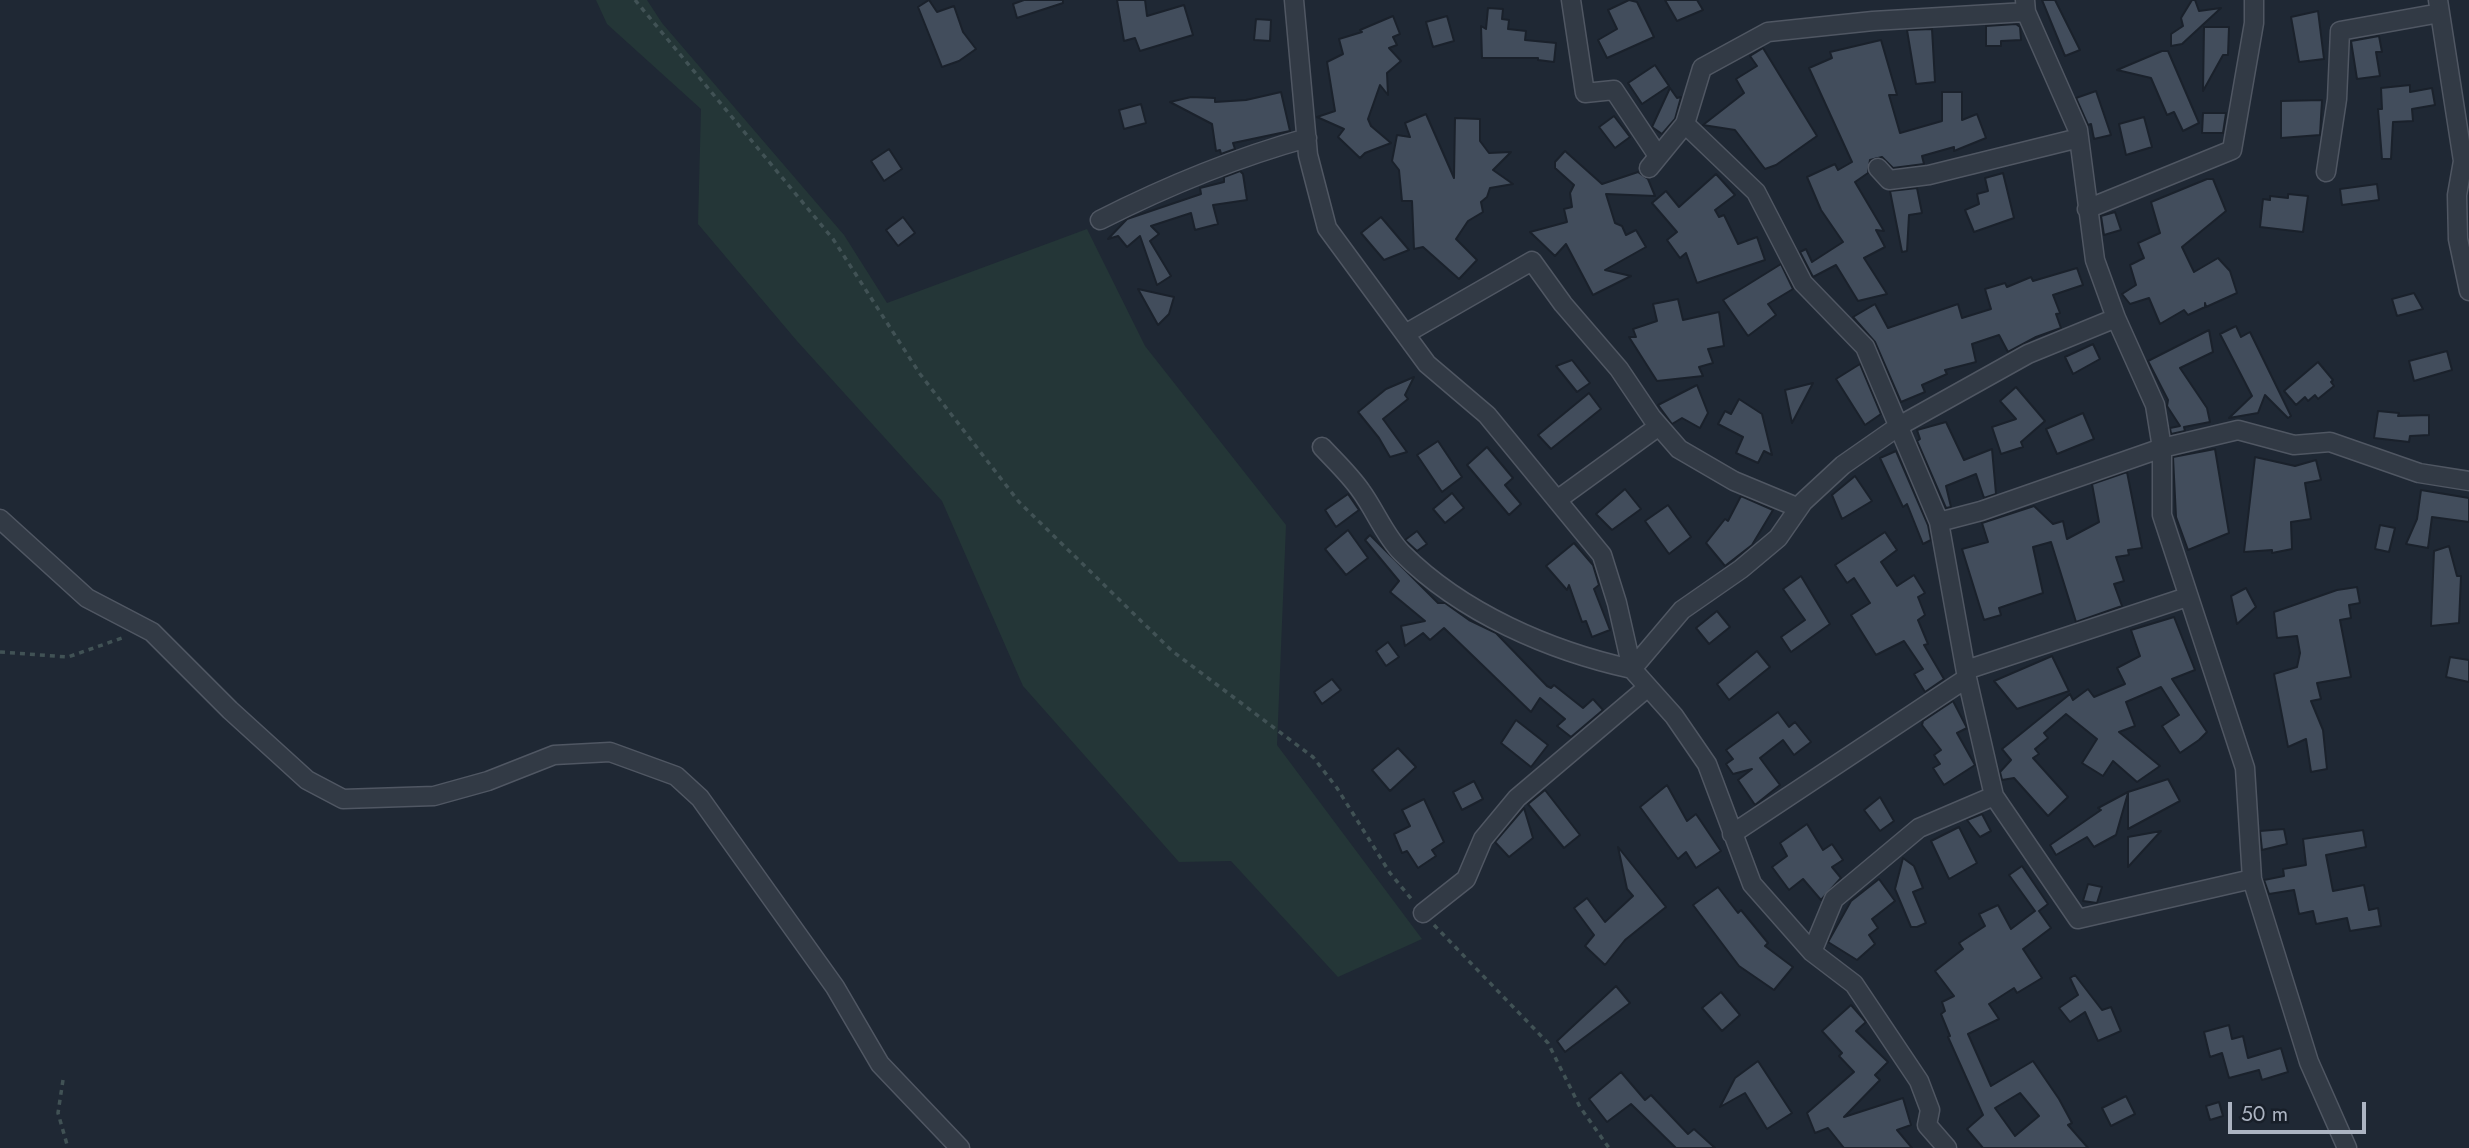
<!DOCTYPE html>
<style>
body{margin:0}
#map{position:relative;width:2469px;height:1148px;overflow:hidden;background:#1f2834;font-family:Jost,sans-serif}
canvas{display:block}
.scale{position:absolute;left:2228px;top:1102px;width:138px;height:32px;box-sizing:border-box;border:4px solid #acb4c2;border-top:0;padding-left:9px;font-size:21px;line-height:24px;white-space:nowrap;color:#acb4c2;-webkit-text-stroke:5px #181f29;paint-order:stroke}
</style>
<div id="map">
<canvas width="2469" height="1148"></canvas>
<div class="scale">50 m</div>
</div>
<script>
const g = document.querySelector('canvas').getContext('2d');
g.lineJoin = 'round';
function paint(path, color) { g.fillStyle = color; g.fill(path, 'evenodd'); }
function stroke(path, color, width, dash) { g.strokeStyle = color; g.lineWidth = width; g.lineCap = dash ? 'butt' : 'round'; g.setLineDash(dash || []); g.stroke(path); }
const green = new Path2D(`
 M596,0H647L662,23L844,235L887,303L1087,229L1145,346L1286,525L1277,745L1422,939L1338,977L1231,861L1179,862L1023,686L942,501L797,341L698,224L701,109L607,24Z`);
const building = new Path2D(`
 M929,0L937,12L954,6L963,32L976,49L959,61L942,67L918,7Z
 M1024,0H1063V3L1017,18L1013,4Z
 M1117,0H1145L1147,16L1184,5L1193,35L1140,51L1135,38L1124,41Z
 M1629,0L1637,2L1654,37L1607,58L1598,40L1617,29L1608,10Z
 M1665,0H1697L1703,10L1677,21Z
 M2042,0H2055L2080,50L2065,56Z
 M2192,0H2195L2199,11L2221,8L2182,44L2171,46V34L2183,26L2181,18Z
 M1488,8L1503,9L1502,19L1509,20L1508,29L1526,31L1525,40L1556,43L1554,62L1538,60V58H1482L1481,26L1486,29Z
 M2318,11L2324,59L2299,62L2291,17Z
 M1393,16L1400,34L1393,37L1397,45L1389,48L1401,61L1387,73L1388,95L1380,85L1368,119L1371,126L1391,143L1365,153L1360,158L1338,137L1344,129L1317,117L1335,111L1327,62L1343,54L1339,39L1362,32L1360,30Z
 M1447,16L1454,41L1433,47L1426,22Z
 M1256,19L1271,20L1270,41L1254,40Z
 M2016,24L2020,27L2021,40L2001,41V46H1986V26Z
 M2204,27H2229L2228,55H2223L2203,91Z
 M1932,29L1935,82L1916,84L1907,30Z
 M2379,36L2382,52H2376L2380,76L2357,79L2351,41Z
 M1881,40L1897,95H1889L1900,133L1942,121V92H1962V120L1977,114L1986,138L1954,151V147L1922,156L1924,164L1893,168L1882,157L1870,160L1868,173L1855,182L1884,231L1876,230L1885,247L1864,258L1887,294L1858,301L1836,265L1813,277L1800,252L1806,249L1812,262L1843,242L1821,210L1807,177L1835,164L1838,170L1852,162L1809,68L1832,58L1830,52Z
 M1763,48L1817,136L1776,165L1765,169L1735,130L1703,125L1744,93L1736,79L1757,66L1750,56Z
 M2162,51H2168L2199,123L2183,131L2174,112L2167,115L2151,78L2117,70Z
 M1655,65L1669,86L1642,104L1628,83Z
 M2410,85V92L2432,88L2435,105L2412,109L2413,121L2393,122L2391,159H2382L2378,109H2382L2381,88Z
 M1670,88L1677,98L1681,97L1675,119L1662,134L1652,127Z
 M2096,91L2111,135L2094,139L2091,124L2088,125L2076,98Z
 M1281,92L1290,131L1233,143L1235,149L1221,154L1220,150L1216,151L1212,124L1170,102L1191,97L1215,98V102L1246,100Z
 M2322,100L2320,135L2281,138V101Z
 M1141,104L1146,123L1124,129L1119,110Z
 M2203,113H2226L2223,133H2202Z
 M1426,114L1454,178L1455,118L1480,119V141L1489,153L1511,152L1493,170L1513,184L1490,188L1487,197L1481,202L1483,212L1468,221L1456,239L1477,260L1459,279L1423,247L1414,249L1412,201H1402L1399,170L1392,161L1397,135L1410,137L1405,123Z
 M1614,116L1630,137L1615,148L1599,127Z
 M2144,117L2152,147L2126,155L2119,124Z
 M889,149L902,169L884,181L871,161Z
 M1565,151L1602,184L1638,172L1648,179L1655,196L1606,194L1615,223L1622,226L1626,235L1636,230L1646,247L1605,270L1631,276L1593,295L1566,244L1555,256L1530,232L1567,222L1564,209L1572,207L1570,193L1574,185L1555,168V162Z
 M1240,171L1243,174L1247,200L1213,205L1218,224L1195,230L1191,213L1151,226L1159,234L1150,241L1171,276L1157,285L1140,236L1127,247L1118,236L1108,239L1127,219L1201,194L1200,188L1224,182V177Z
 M2003,173L2014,218L1974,232L1965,210L1979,204L1977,194L1988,191L1985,178Z
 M1716,174L1735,195L1715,210L1719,217L1724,215L1738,244L1757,237L1765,260L1697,283L1686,253L1680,258L1667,240L1677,232L1652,203L1666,191L1679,207Z
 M2207,179H2213L2226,211L2182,247L2194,272L2218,258L2230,271L2237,293L2206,307L2205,303V307L2188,315L2184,310L2160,324L2149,298L2130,304L2122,294L2136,285L2130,265L2144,258L2138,243L2160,233L2151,202Z
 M2377,184L2379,200L2342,205L2340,189Z
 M1917,188L1922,213L1909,215L1907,251L1902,252L1890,191Z
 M2288,194L2308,196L2303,232L2260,227L2263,199L2270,200V196L2288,198Z
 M2115,212L2121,230L2104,235L2101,216Z
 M903,217L915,233L898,246L886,230Z
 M1381,217L1409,250L1384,260L1361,233Z
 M1781,264L1793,289L1768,304L1776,315L1748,336L1723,300Z
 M2077,268L2083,285L2053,295L2060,313L2056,314L2061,328L2036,337L2008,352L1999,335L1972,344L1976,362L1945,370L1947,374L1922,385L1925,392L1901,402L1875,342L1853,317L1875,304L1888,328L1958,304L1962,318L1991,309L1985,289L2005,283L2007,287L2031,277L2033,281Z
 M1138,289L1174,297L1169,314L1158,325Z
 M2414,293L2423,309L2397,316L2392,299Z
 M1678,299L1683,320L1719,312L1724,346L1708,349L1713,363L1699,367L1703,376L1657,381L1629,337H1636L1633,329L1657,321L1653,304Z
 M2236,326L2241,337L2250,332L2291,416L2288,418L2265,395L2258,413L2229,418L2252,396L2220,334Z
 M2209,330L2213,352L2180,368L2207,408L2210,422L2184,427L2185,431L2171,434L2170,428L2180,426L2167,406L2168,400L2148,361Z
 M2093,344L2100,359L2073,374L2065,357Z
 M2447,351L2452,370L2414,381L2409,361Z
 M1572,360L1590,383L1577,392L1556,366Z
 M2318,362L2333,380L2331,382L2334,386L2318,399L2315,395L2308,401L2305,397L2296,405L2284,391Z
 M1860,364L1881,414L1865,425L1836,379Z
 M1414,377L1405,395L1408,399L1383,419L1407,452L1390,457L1379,438L1358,412L1386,389Z
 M1813,383L1792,423L1785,390Z
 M1697,385L1708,413L1700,428L1682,418L1672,424L1658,405Z
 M2016,387L2045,421L2021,442L2023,447L2001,454L1992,427L2016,419L2000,401Z
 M1589,393L1601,409L1551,449L1538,435Z
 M1739,399L1762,414L1772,455L1764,451L1758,463L1736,453L1743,437L1718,424L1725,411L1731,414Z
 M2378,411L2399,413L2398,416L2429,415V435L2410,436L2409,442L2374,438Z
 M2083,413L2094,439L2057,454L2046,429Z
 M1946,422L1964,460L1992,449L1996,494L1984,498L1976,474L1946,486L1951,507L1946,508L1917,441L1920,439L1917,430Z
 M1438,441L1462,477L1442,492L1417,455Z
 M1487,447L1513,478L1505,485L1521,504L1509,515L1467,465Z
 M2215,449L2229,533L2188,550L2176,517L2173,457Z
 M1896,451L1928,525L1931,540L1923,544L1907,504L1903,507L1880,458Z
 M2255,457L2295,466L2316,460L2321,480L2305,483L2311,519L2291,522L2292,549L2272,553V550L2244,552Z
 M2127,472L2142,548L2128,550L2129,555L2116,557L2124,581L2114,584L2122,606L2076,622L2051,542L2033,547L2043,593L1999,608L2001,615L1984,620L1962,549L1988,542L1982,523L2034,506L2053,524L2063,521L2067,539L2099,522L2092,484Z
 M1855,476L1872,501L1842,519L1832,495Z
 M1625,489L1641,509L1612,530L1596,514Z
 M2421,490L2469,498V522L2432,517L2428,548L2406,544L2417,519Z
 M1452,493L1464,508L1445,523L1433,509Z
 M1348,494L1359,510L1336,527L1325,510Z
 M1741,496L1773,510L1752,545L1725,566L1706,543L1725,519L1728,521Z
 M1668,505L1691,537L1669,554L1645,521Z
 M2380,525L2395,528L2389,552L2375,549Z
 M1348,530L1368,558L1346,575L1325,549Z
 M1417,531L1427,544L1417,551L1405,540Z
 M1885,532L1897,550L1881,562L1897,586L1914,575L1925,593L1918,597L1925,615L1918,620L1928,644L1924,645L1944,679L1925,692L1914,674L1923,669L1904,641L1876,655L1851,615L1870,603L1854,578L1847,583L1835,565Z
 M1370,535L1438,603H1445L1469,620L1496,633L1547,686L1551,688L1554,685L1583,708L1593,699L1603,710L1571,737L1557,726L1565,719L1540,698L1531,712L1444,628L1430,640L1423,633L1405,646L1401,626L1425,621L1390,592L1399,581L1365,540Z
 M1574,543L1593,565L1599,585L1594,589L1610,630L1592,637L1586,621L1582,622L1569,585L1567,590L1546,566Z
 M2449,546L2457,576H2461L2459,623L2431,626L2434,551Z
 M1801,576L1830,624L1791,652L1781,637L1805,620L1783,589Z
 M2357,587L2360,603L2349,605L2351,618L2340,620L2351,677L2317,683L2321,699L2311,701L2323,730L2327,769L2311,772L2306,739L2288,747L2274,674L2297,667L2300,653L2297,636L2277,638L2274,612L2337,590Z
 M2246,588L2256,607L2237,624L2231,596Z
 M1717,611L1730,627L1709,644L1696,628Z
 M2174,617L2195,670L2172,679L2207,732L2199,740L2180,753L2162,726L2179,715L2161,687L2126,702L2135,726L2119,732L2160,766L2137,782L2113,761L2103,776L2082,763L2097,739L2066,714L2044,733L2048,738L2035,749L2039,754L2033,758L2068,797L2048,816L2014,778L2002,780L2000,772L2011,760L2002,749L2070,694L2073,700L2088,689L2094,697L2125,684L2117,668L2140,656L2131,630Z
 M1388,642L1399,657L1386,666L1376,651Z
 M1757,651L1770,667L1729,700L1717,684Z
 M2052,656L2069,691L2017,709L1994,681Z
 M2450,657L2469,660V682L2446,677Z
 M1332,679L1341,690L1322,704L1314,692Z
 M1953,701L1967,728L1957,733L1975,765L1944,785L1933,768L1940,764L1934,755L1941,750L1922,725L1923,721Z
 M1778,712L1789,727L1795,722L1811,742L1794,755L1783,740L1760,758L1780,785L1755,805L1738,780L1752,769L1733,774L1726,764L1733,759L1726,750Z
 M1516,720L1548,745L1531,767L1501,743Z
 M1398,748L1416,767L1390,791L1372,770Z
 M2168,779L2180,801L2128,829V793L2116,835L2094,847L2087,837L2056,855L2050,845L2101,810L2098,808L2128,792Z
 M1474,781L1483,799L1462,810L1453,792Z
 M1667,785L1687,821L1696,814L1721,851L1696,868L1686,852L1678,859L1640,807Z
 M1545,790L1580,835L1564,848L1528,804Z
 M1880,797L1894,821L1880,831L1864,810Z
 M1424,799L1444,842L1432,850L1436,856L1418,868L1407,851L1402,853L1394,834L1410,826L1402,810Z
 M1524,808L1533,838L1509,857L1495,842Z
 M1982,814L1991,831L1980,837L1967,820Z
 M1807,824L1823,850L1832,844L1843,860L1832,867L1841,878L1821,900L1803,879L1789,890L1772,867L1787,856L1780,843Z
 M1959,827L1977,863L1949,879L1931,841Z
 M2284,829L2287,844L2262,850L2260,831Z
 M2363,830L2366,847L2326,855L2333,891L2364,885L2369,910L2378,908L2381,926L2350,931L2347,918L2316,924L2313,911L2299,914L2294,890L2269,894L2264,880L2284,876L2283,869L2306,865L2303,839Z
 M2161,831L2128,867V837Z
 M1618,847L1666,907L1625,940L1605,965L1585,946L1594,935L1574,908L1587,898L1605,922L1633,896L1627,889Z
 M1903,858L1914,866L1923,888L1913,892L1926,923L1917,927H1911L1895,889Z
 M2022,866L2048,904L2039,911L2051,928L2023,949L2042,978L2017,993L2014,988L1989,1004L1999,1019L1968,1034L1991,1086L2033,1061L2059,1099L2072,1123L2068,1125L2088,1148H1983L1967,1129L1983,1115L1948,1037L1950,1036L1941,1014L1945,1011L1942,1002L1954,996L1935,971L1963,949L1959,943L1985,926L1979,914L1998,905L2011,929L2035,911L2009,875ZM2020,1093L2039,1116L2015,1136L1995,1108Z
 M1879,879L1895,901L1872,919L1878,928L1869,935L1875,944L1857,960L1828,942L1851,901Z
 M2088,884L2102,887L2097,903L2083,901Z
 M1718,887L1738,913L1741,910L1768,943L1765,946L1793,967L1774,990L1739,966L1693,905Z
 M2075,975L2102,1010L2111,1007L2121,1031L2098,1041L2085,1012L2070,1022L2059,1008L2078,995L2070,978Z
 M1616,986L1630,1003L1565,1052L1557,1041Z
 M1721,992L1740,1015L1722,1031L1702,1008Z
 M1851,1005L1866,1022L1856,1031L1888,1062L1875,1075L1880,1080L1844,1117L1903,1098L1911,1125L1897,1130L1912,1148H1844L1828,1128L1815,1133L1807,1113L1854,1072L1839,1056L1842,1053L1822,1031Z
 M2229,1025L2232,1039L2243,1036L2248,1058L2281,1048L2288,1072L2262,1080L2259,1070L2229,1078L2222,1053L2210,1057L2204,1032Z
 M1758,1061L1792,1113L1767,1129L1745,1093L1720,1107L1735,1078Z
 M1621,1072L1645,1100L1651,1095L1688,1134L1694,1129L1715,1148H1676L1631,1104L1607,1122L1589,1099Z
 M2126,1096L2135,1114L2111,1126L2102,1108Z
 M2219,1102L2223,1116L2210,1120L2206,1106Z`);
const path = new Path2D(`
 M635,0L833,239L920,374L1019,502L1172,651L1313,757L1337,788L1390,873L1413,901
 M0,652L68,657L122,638
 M1434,925L1548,1043L1580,1107L1609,1148
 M63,1080L58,1113L68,1148`);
const minor = new Path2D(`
 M1294,0L1308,155L1327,228L1427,364L1487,415L1602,555L1617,603L1632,669L1674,716L1707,764L1752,884L1812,952L1854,984L1919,1081L1930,1110L1927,1125L1947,1148
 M1571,0L1585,93L1614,90L1658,156
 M2025,0L2026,12L2078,130L2095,260L2116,318L2155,405L2162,448V515L2245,768L2252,879L2309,1062L2347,1148
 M2438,0L2463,161L2457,195L2458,239L2469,291
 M2026,12L1873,21L1768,32L1702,68L1685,124L1756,192L1803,283L1865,347L1939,522L1967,678L1994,796L2078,919L2252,879
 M1649,168L1685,124
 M1878,168L1889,180L1929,175L2079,138
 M2326,172L2337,99L2340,31L2440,13
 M2087,209L2232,150L2254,23V0
 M1100,220C1167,186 1235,158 1307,138
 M1405,334L1532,261L1563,304L1619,369L1652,418L1679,449L1734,481L1799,508
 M1322,447C1335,461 1350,475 1361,491C1375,510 1385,536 1402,553C1462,613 1550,651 1632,669
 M1557,500L1659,426
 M0,519L87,598L152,632L230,710L307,780L343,799L434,796L488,781L554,755L610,752L676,776L700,798L835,987L880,1064L960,1148
 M1939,522L1981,511L2162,448L2238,430L2294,445L2330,442L2419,473L2469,481
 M1632,669L1682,610L1741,569L1778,538L1803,502L1843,465L1899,426L2028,354L2116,318
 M1966,670L2187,597
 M1732,834L1967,678
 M1423,913L1466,879L1483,839L1517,798L1648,687
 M1812,952L1834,899L1919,828L1994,796`);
paint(green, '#243637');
paint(building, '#424d5c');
stroke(building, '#1a212b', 2);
stroke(minor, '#505763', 21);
stroke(path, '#415255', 3.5, [5, 5]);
stroke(minor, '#323a45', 18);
</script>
